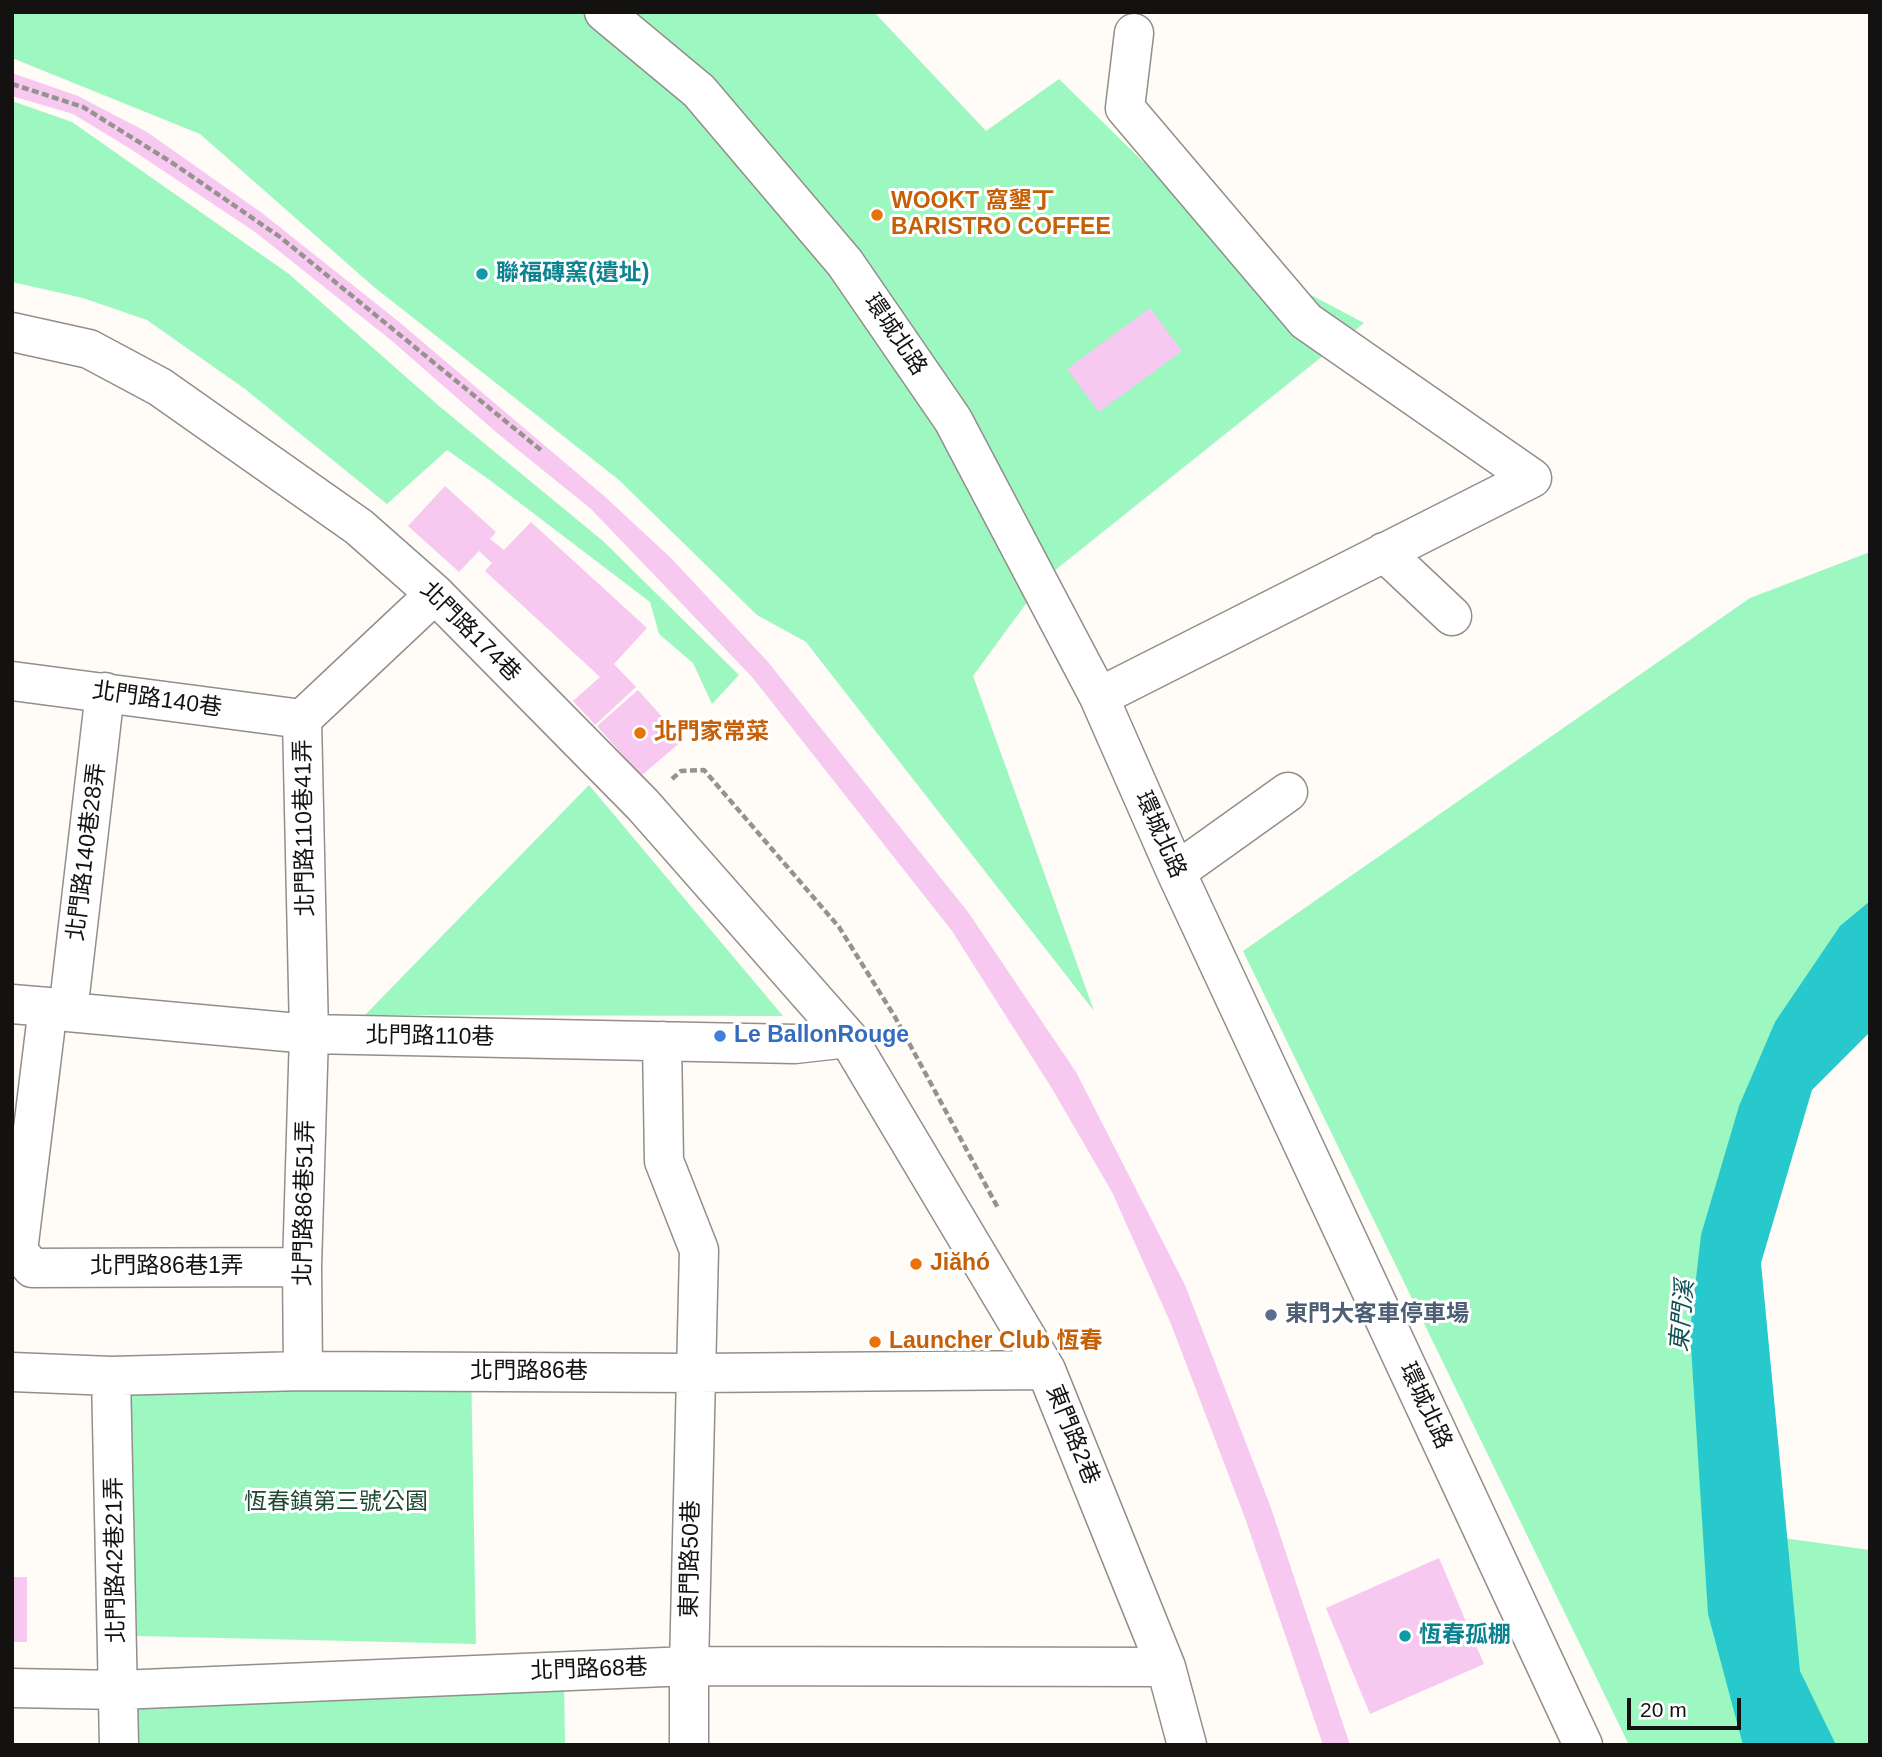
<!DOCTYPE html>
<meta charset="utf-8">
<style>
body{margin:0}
#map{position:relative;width:1882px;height:1757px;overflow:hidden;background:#fffbf7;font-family:Arial,sans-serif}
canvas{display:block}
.frame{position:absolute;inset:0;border:14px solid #131210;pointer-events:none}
.scale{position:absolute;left:1627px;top:1698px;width:114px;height:32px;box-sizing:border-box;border:4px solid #131210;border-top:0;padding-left:9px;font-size:21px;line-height:24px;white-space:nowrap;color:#131210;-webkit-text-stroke:5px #fff;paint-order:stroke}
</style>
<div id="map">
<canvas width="1882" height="1757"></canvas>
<div class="frame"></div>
<div class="scale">20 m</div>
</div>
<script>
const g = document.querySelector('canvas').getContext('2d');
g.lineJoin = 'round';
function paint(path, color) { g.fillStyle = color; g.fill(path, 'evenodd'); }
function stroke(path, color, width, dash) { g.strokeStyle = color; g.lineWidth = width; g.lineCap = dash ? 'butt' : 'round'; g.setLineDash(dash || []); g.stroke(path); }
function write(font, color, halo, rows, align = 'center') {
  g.font = font + ' Arial,"Noto Sans TC",sans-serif'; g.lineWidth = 6; g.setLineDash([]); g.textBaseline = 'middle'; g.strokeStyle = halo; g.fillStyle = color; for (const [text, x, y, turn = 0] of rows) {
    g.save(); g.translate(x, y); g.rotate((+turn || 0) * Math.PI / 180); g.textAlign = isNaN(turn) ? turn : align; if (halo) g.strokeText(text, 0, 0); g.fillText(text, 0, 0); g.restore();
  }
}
const green = new Path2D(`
 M12,12H874L986,131L1059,79L1241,258L1364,323L1044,579L973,676L1094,1011L806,642L757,615L619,480L374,287L200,134L12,58Z
 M12,101L72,122L289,274L439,406L603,541L739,675L712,704L693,663L659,634L650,602L491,481L447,450L387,504L245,389L147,320L83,298L12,282Z
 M1870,552V925L1734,1160L1776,1537L1870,1550V1745H1629L1243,951L1750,598Z
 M589,785L783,1016L365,1015Z
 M471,1363L476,1644L137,1636L127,1370Z
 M136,1672L564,1680L565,1745H137Z`);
const water = new Path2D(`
 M1870,901V1032L1812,1090L1761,1263L1800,1671L1836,1745H1743L1708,1614L1690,1331L1701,1235L1739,1106L1775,1022L1840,926Z`);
const building = new Path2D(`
 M12,73L78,96L147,132L262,213L398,321L603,495L671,558L768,662L968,912L1076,1072L1185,1285L1271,1508L1350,1745H1323L1245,1518L1171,1324L1112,1192L1051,1087L952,931L752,677L591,509L497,433L392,341L255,232L129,148L73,114L12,96Z
 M1150,308L1182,351L1099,412L1067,369Z
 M445,486L496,532L490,539L504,550L531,522L647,628L614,664L636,687L595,725L573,701L600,677L485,571L492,563L479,551L459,572L408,526Z
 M638,690L683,740L641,776L597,726Z
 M1439,1558L1484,1664L1370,1714L1326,1608Z
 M12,1577H27V1642H12Z`);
const path = new Path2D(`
 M12,84L83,107L171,162L280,237L542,451
 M672,779L681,771L704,770L839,927L895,1017L998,1208`);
const minor = new Path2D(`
 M604,12L699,91L845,263L953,420L1099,697L1176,872L1583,1745
 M12,332L89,349L160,387L359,527L435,594L643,805L848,1038L1046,1370L1166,1667L1187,1745
 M1384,552L1452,616
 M12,681L302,719
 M1099,697L1532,478L1306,321L1125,108L1134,33
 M1176,872L1288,792
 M12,1004L48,1007L68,1012L309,1034L795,1044L848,1038
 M48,1007L18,1251L32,1268L302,1267
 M68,1012L105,692
 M662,1041L664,1161L699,1250L689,1666V1745
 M303,1371L302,1267L309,1034L302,719L435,594
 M12,1372L111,1376L303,1371L696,1373L1046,1370
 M111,1376L119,1745
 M12,1688L119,1690L689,1666L1166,1667`);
const markers = [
 [877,215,7,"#e8710a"],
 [482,274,7,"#0f9aa8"],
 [640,733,7,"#e8710a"],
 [720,1036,7,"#3f7fe0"],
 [916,1264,7,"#e8710a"],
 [1271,1315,7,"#5c6f8a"],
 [875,1342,7,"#e8710a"],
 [1405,1636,7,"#0f9aa8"]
];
const foodNames = [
 ["WOOKT 窩墾丁",891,202],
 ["BARISTRO COFFEE",891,228],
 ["北門家常菜",654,733],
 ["Jiăhó",930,1264],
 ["Launcher Club 恆春",889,1342]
];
const cultureNames = [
 ["聯福磚窯(遺址)",496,274],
 ["恆春孤棚",1419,1636]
];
const streetNames = [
 ["環城北路",895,335,56],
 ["北門路174巷",470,632,45],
 ["北門路140巷",157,700,8],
 ["北門路110巷41弄",305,828,-91],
 ["環城北路",1160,835,66],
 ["北門路140巷28弄",87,852,-83],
 ["北門路110巷",430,1037,1],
 ["北門路86巷51弄",305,1203,-89],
 ["北門路86巷1弄",167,1267],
 ["北門路86巷",529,1372],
 ["環城北路",1425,1406,65],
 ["東門路2巷",1072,1435,68],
 ["東門路50巷",691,1559,-89],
 ["北門路42巷21弄",116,1560,-91],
 ["北門路68巷",589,1670,-2]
];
const shopNames = [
 ["Le BallonRouge",734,1036]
];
const serviceNames = [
 ["東門大客車停車場",1285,1315]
];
const parkNames = [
 ["恆春鎮第三號公園",336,1503]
];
const waterNames = [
 ["東門溪",1683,1316,-85]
];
paint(green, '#9cf7c1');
paint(water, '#28c9cc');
paint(building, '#f7c9f1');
stroke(minor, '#938e8a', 41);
stroke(path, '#95928f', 4.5, [7, 3.5]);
stroke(minor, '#fff', 38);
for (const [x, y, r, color] of markers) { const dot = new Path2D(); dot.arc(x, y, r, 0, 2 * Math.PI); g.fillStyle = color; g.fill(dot); stroke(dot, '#fff', 2.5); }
write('bold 23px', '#c56008', '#fff', foodNames, 'left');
write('bold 23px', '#0d838f', '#fff', cultureNames, 'left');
write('23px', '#131210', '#fff', streetNames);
write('bold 23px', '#366cbe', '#fff', shopNames, 'left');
write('bold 23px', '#4e5e75', '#fff', serviceNames, 'left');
write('23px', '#1f4831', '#fff', parkNames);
write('italic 24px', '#105052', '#fff', waterNames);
</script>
